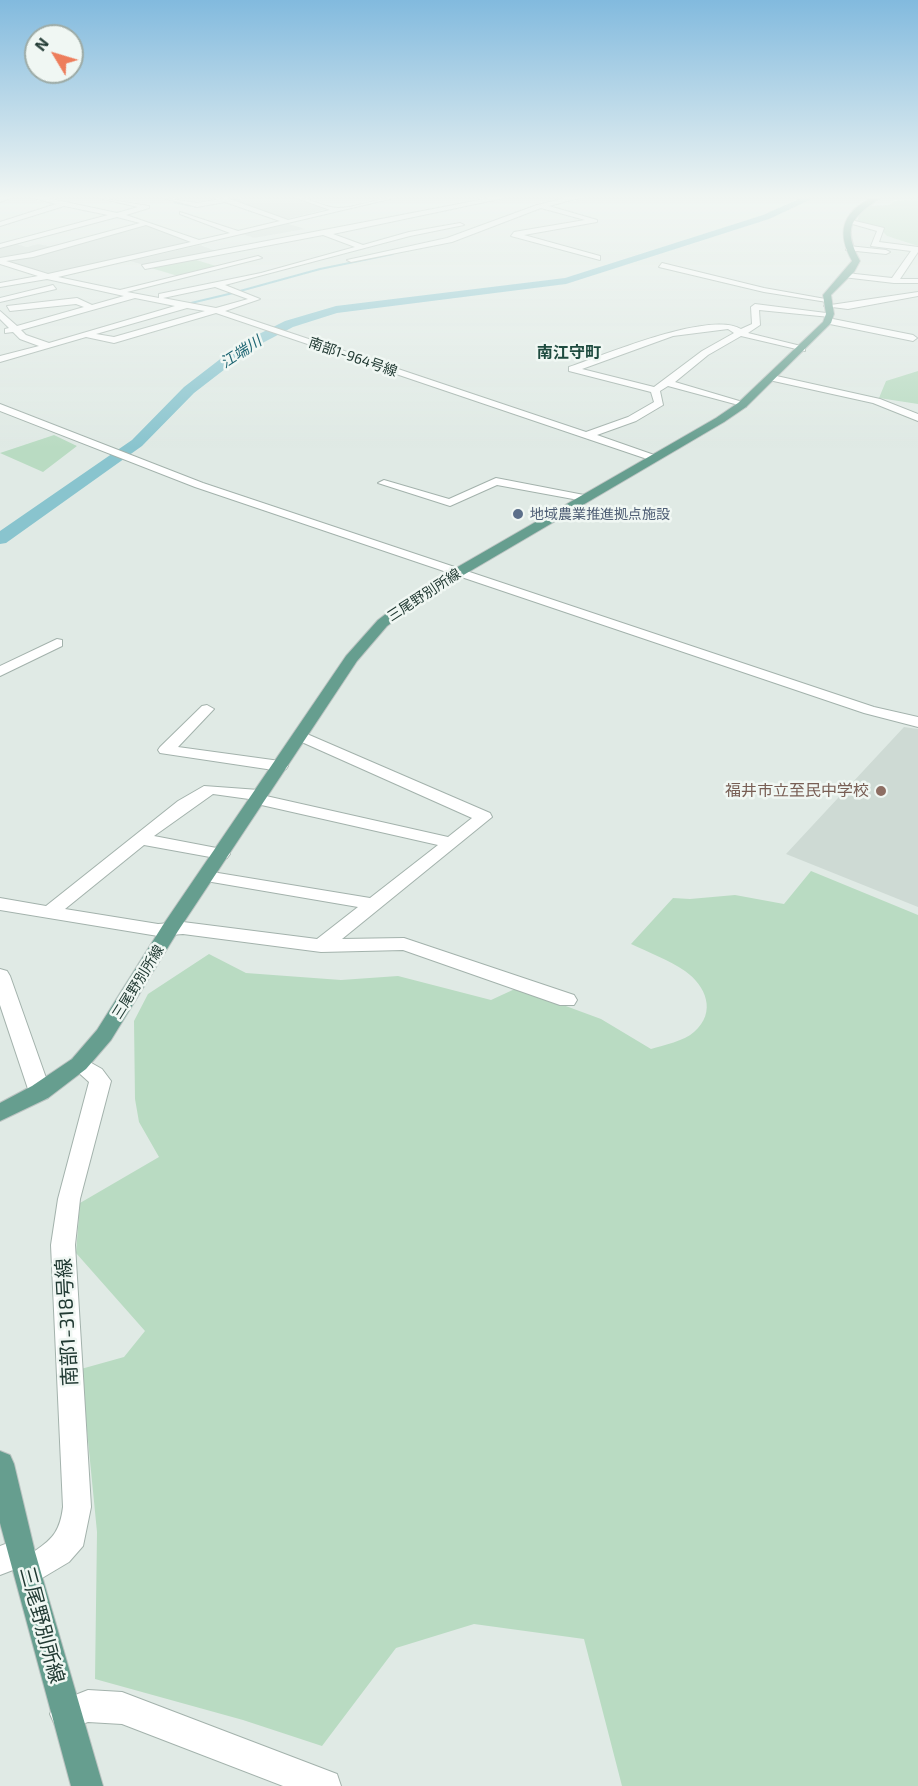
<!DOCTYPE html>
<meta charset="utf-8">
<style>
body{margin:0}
#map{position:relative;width:918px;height:1786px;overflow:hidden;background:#e0eae5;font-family:"Exo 2",sans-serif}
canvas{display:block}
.north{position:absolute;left:24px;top:24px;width:60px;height:60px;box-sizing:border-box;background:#f0f7f3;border:2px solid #9daba6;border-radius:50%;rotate:308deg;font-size:16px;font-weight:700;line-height:24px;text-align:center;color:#213a33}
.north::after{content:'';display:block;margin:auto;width:21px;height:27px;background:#ed7d5b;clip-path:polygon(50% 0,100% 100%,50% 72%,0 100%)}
</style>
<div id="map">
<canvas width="918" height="1786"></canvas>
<div class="north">N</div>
</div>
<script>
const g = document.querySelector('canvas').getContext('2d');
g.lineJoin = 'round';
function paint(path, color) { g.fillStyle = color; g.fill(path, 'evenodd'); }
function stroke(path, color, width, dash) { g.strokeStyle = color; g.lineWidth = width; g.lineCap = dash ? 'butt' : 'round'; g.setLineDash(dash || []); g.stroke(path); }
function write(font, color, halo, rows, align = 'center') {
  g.font = font + ' "Exo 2","Noto Sans JP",sans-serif'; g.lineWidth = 5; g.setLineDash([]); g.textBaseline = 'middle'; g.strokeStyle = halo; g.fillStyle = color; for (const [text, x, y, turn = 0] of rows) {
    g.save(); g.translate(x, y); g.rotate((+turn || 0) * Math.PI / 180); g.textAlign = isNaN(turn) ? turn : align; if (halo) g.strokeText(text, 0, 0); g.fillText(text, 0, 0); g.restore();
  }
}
const built = new Path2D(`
 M244,198H296L328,209L286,219L230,201Z
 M286,223L305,229L254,238L242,234Z
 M146,224L193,243L49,274L6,261Z
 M16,244L27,247L38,244L53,247L0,259V249Z
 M200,245L221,253L147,266L130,261Z
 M904,727L918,729V907L786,854Z`);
const green = new Path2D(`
 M918,199V246L887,236L877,226L857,222L860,212L867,206L889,205L894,201Z
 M193,259L216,266L178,276L151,268Z
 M918,371V404L879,398L886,381Z
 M54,435L77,446L43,472L0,453Z
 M811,871L918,915V1786H622L584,1639L474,1624L396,1648L322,1746L243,1720L95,1679L97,1532L81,1369L124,1357L145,1331L76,1253L80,1203L159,1157L139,1122L135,1099L134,1021L148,994L209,954L246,973L341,980L398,976L491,1000L517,988L601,1019L651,1049C664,1045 684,1041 694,1032C717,1012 706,986 685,971C669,960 648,952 631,944L673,898L690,899L735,895L784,904Z`);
const stream = new Path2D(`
 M566,201L581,198
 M240,291L320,269L393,254
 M191,303L233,293
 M60,344L81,338`);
const canal = new Path2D(`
 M245,198L230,202L227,200Z
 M175,200L206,203L209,205L197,208L173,203Z`);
const river = new Path2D(`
 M801,198H814L769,219L566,284L337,313L293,327L251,349L194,393L142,446L6,543L0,544V531L132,440L184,387L241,343L285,321L336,306L565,278L763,215Z`);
const minor = new Path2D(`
 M0,198H11L0,202Z
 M33,198H47L117,213L138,207L99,198L149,206V208L126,215L199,240L230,233L180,214V212L238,231L280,221L225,202L197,207L164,198L197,203L227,198L288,220L330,210L297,198C311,198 325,208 338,208C356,208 375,198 394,198L58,277L120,290L258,256L262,258L127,292L159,298V294L261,273L355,247L323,235L145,269L142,265L490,198H504L333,234L363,245L409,232L460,223L464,225L410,236L225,285L260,299L225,311L586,432L628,417L654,402L651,392L569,371V367C604,355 710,310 741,329L752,324L751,307L755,304L834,314L830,317L759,310L760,325L748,333L805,347V351L741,336L708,355L675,382L746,403V407L668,386L660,391L663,405L636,421L597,435L657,456V460L653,461L216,313L114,343L86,337L0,362V356L39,346L20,339L13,332L5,333V329L9,328L0,319V311L17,326L84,307L76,304L10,311L7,306L77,298L92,305L124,296L47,279L0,287V283L38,276L0,264V258L29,253L140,223L117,217L0,248V244L108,215L64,206L0,226V222L56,204ZM146,225L191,242L48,274L6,261L33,257ZM215,287L248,299L216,308L163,298ZM135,298L175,306L49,343L26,335L21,330ZM187,308L205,311L114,337L96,334ZM728,329L734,333L702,351L654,387L582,369L673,336Z
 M566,198H579L549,206L597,220V222L524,235L600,256V260L511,236L514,232L585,220L541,208L452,242L351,262L347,260L447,238L537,205Z
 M851,220L884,228L879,242L918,247V252L900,279H918V283H894L843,277L846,273L892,278L911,251L871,246L877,231L849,223Z
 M849,246L886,250L890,252L886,254L846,250Z
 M662,263L764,288L831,300L827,302L764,292L659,267Z
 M53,285L56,289L0,302V298Z
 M918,292V296L848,309L824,306Z
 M828,318L913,335L917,338L913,341L825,323Z
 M772,375L880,399L918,414V421L873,403L769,380L767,378Z
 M0,404L203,483L874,707L918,717V727L864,713L195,487L0,411Z
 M496,478L584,495L590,498L584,501L497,485L450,506L378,483L384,480L449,499Z
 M57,639L62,640V646L0,676V666Z
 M207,705L214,709L178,747L280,761L288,766L286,769L280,771L160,753L158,750L160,747L202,706Z
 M300,731L490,813L492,817L342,939L404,938L574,995L577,1000L574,1005H560L403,950L321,952L183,934L158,936L0,910V898L46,906L178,801L204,786L259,790L265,792L266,796L448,837L472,818L295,739L292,736ZM213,794L249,799L257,804L438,845L370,898L206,871L197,876L206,881L358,907L317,939L183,922L158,924L65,909L144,845L221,859L227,858L230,854L227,850L154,836Z
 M0,969L7,971L10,976L51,1092L48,1098L40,1100L32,1098L29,1092L0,1005Z
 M79,1056L102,1069L111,1081L80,1199L75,1245L91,1507L83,1546L69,1562L27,1587L17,1582L13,1570L0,1575V1546L21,1538L31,1542L35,1551C54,1538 60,1530 63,1507L51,1245L58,1199L89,1082L69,1064L72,1059Z
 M88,1690L122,1692L337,1774L341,1786H283L122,1724L88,1722L66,1730L55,1725L50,1714L55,1703Z`);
const major = new Path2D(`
 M871,198H880C851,218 842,227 860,261L854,272L831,295L834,314L831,323L746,407L724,422L426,597L387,626L357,661L178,931L111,1040L86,1069L48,1098L0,1121V1103L32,1086L72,1059L97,1030L163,925L346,656L378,620L416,591L716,418L738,403L823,322L826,314L823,295L852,261C837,233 841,214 871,198Z
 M0,1451L10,1455L14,1464L35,1552L103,1786H71L0,1523Z`);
const markers = [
 [518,514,6,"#5c6f8a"],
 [881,791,6,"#8d6e63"]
];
const farStreetnames = [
 ["南部1-964号線",353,357,19],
 ["三尾野別所線",424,595,-33],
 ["三尾野別所線",138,982,-58]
];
const farServicenames = [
 ["地域農業推進拠点施設",530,514]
];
const farWaternames = [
 ["江端川",241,352,-33]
];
const farQuarternames = [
 ["南江守町",569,353]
];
const educationNames = [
 ["福井市立至民中学校",869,791]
];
const nearStreetnames = [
 ["南部1-318号線",67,1322,-93],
 ["三尾野別所線",42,1625,75]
];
paint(built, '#cedad4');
paint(green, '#b9dbc2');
stroke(stream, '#89c4ce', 2);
paint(canal, '#89c4ce');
paint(river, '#89c4ce');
stroke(minor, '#a3b2ac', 2);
stroke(major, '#bcc4c2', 2);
paint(minor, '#fff');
paint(major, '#669e8f');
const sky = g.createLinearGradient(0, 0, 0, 448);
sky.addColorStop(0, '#82bade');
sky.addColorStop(0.44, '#f1f6f3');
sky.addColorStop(1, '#f1f6f300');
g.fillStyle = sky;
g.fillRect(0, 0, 918, 448);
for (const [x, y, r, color] of markers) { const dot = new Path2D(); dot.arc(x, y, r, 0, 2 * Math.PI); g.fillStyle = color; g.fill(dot); stroke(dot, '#f0f7f3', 2); }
write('14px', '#213a33', '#f0f7f3', farStreetnames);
write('14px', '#4e5e75', '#f0f7f3', farServicenames, 'left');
write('italic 15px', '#1e6673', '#f0f7f3', farWaternames);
write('bold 16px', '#1e4b3f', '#f0f7f3', farQuarternames);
write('16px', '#785e54', '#f0f7f3', educationNames, 'right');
write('20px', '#213a33', '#f0f7f3', nearStreetnames);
</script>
